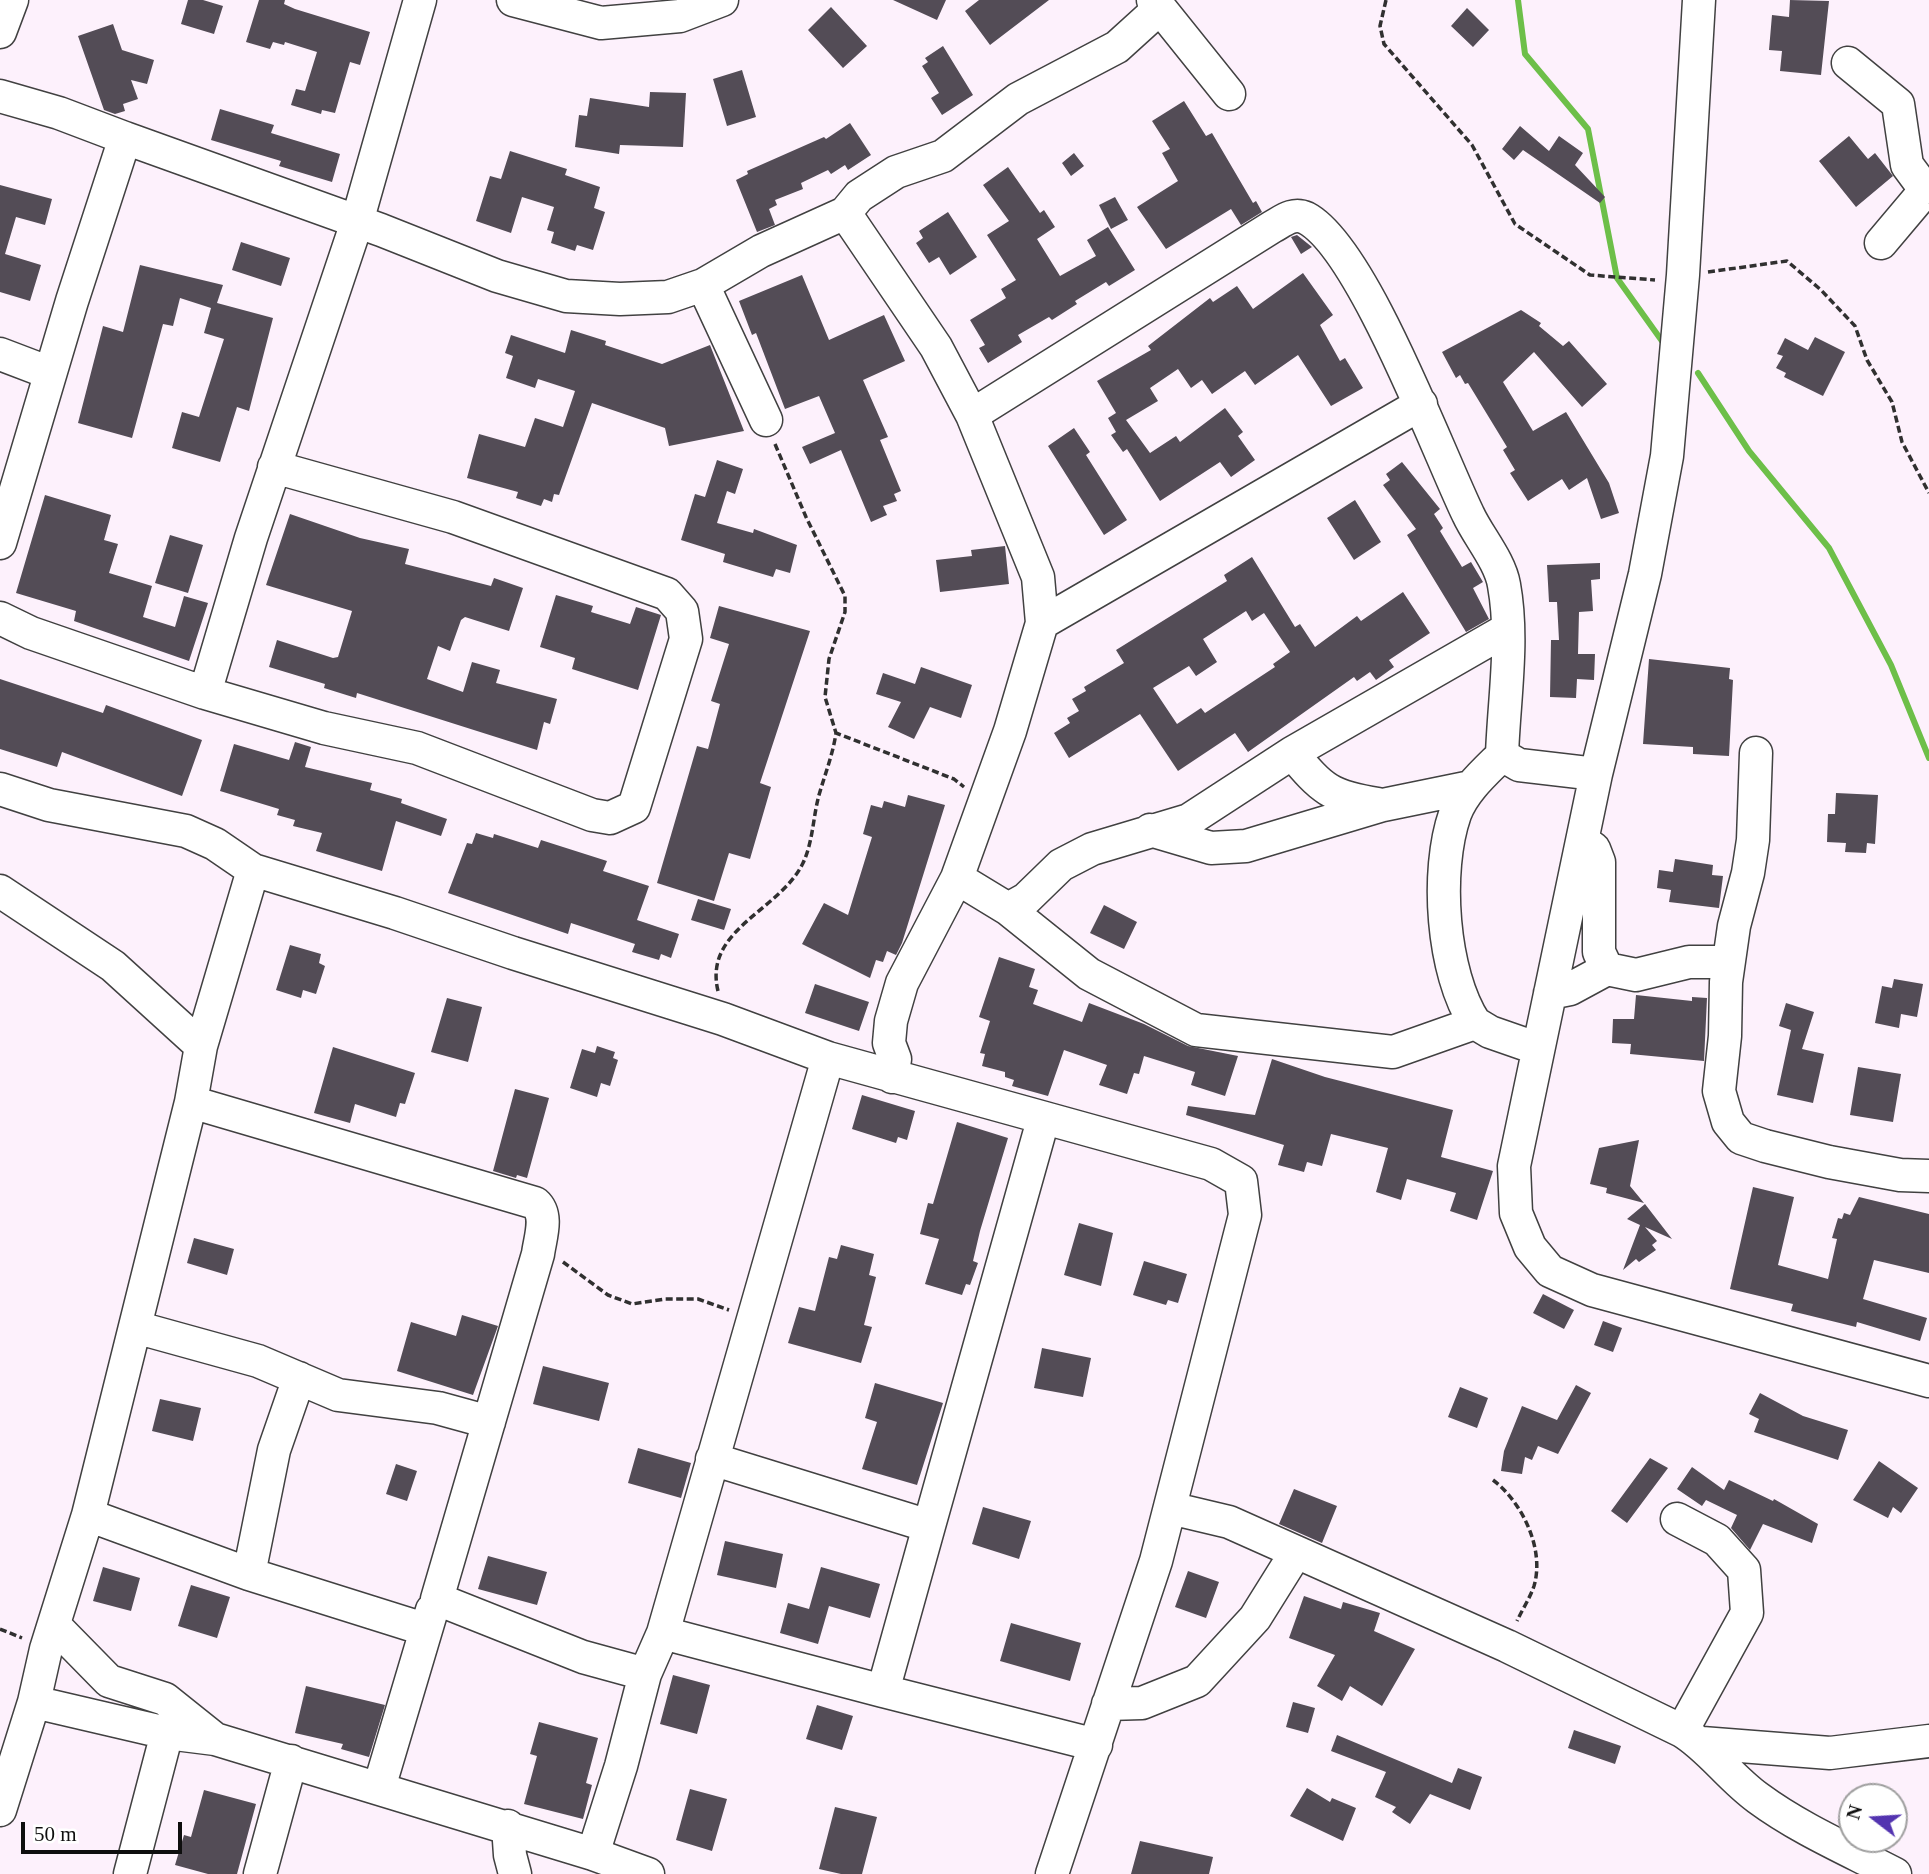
<!DOCTYPE html>
<style>
body{margin:0}
#map{position:relative;width:1929px;height:1874px;overflow:hidden;background:#fdf1fc;font-family:"Times New Roman",serif}
canvas{display:block}
.north{position:absolute;left:1838px;top:1783px;width:70px;height:70px;box-sizing:border-box;background:#fff;border:2px solid #9f9f9f;border-radius:50%;rotate:287deg;font-size:19px;font-weight:700;line-height:28px;text-align:center;color:#0e0e0e}
.north::after{content:'';display:block;margin:auto;width:24px;height:32px;background:#5334b0;clip-path:polygon(50% 0,100% 100%,50% 72%,0 100%)}
.scale{position:absolute;left:21px;top:1822px;width:161px;height:32px;box-sizing:border-box;border:4px solid #0e0e0e;border-top:0;padding-left:9px;font-size:21px;line-height:24px;white-space:nowrap;color:#0e0e0e;-webkit-text-stroke:5px #fff;paint-order:stroke}
</style>
<div id="map">
<canvas width="1929" height="1874"></canvas>
<div class="north">N</div>
<div class="scale">50 m</div>
</div>
<script>
const g = document.querySelector('canvas').getContext('2d');
g.lineJoin = 'round';
function stroke(path, color, width, dash) { g.strokeStyle = color; g.lineWidth = width; g.lineCap = dash ? 'butt' : 'round'; g.setLineDash(dash || []); g.stroke(path); }
function paint(path, color) { g.fillStyle = color; g.fill(path, 'evenodd'); }
const stream = new Path2D(`
 M1518,0L1525,54L1588,129L1617,278L1662,341
 M1698,373L1749,451L1829,548L1891,665L1929,758`);
const building = new Path2D(`
 M188,0H203L223,6L214,34L181,24Z
 M259,0H285L284,4L295,9L370,32L360,65L350,62L335,113L322,110L321,114L291,105L296,89L305,91L317,52L285,42L284,45L273,42L270,49L246,42Z
 M893,0H946L937,20Z
 M979,0H1049L990,45L965,11Z
 M1790,0L1829,1L1821,75L1780,71L1782,51L1769,50L1772,15L1789,17Z
 M831,7L867,46L843,68L808,30Z
 M1467,8L1489,30L1473,47L1451,26Z
 M113,24L122,50L154,60L147,84L131,80L138,99L123,104L125,111L115,114L104,110L78,36Z
 M943,46L973,95L942,115L931,98L939,93L922,66L928,62L925,58Z
 M742,70L756,117L727,126L713,79Z
 M650,92L686,93L683,147L620,145L619,154L575,147L579,115L587,116L590,98L649,107Z
 M1184,101L1206,136L1212,133L1253,203L1256,201L1262,212L1241,225L1231,209L1166,249L1137,207L1178,181L1162,153L1170,149L1152,121Z
 M220,109L274,125L271,133L340,154L332,182L279,166L281,161L211,140Z
 M850,123L871,155L848,170L845,165L831,174L828,170L801,183L803,189L775,200L777,205L769,209L775,225L757,232L736,180L748,174L747,171L824,137L826,139Z
 M1520,126L1549,151L1559,136L1583,153L1575,165L1605,197L1600,203L1523,150L1514,160L1502,149Z
 M1849,136L1868,159L1875,153L1893,176L1856,207L1819,161Z
 M510,151L567,169L565,175L600,187L594,208L605,212L593,250L577,245L575,251L551,243L554,232L547,230L554,207L522,197L511,233L476,221L490,176L501,179Z
 M1074,153L1084,166L1071,176L1062,163Z
 M1008,167L1040,213L1044,210L1055,227L1037,239L1060,276L1096,256L1087,240L1108,227L1135,270L1109,286L1106,282L1075,301L1077,304L1052,320L1049,317L1018,335L1022,342L988,363L979,348L985,345L970,320L1006,298L1001,289L1016,280L987,235L1009,221L983,185Z
 M0,185L52,199L45,225L16,217L5,254L41,265L30,301L0,292Z
 M1115,197L1128,220L1111,229L1099,205Z
 M948,212L977,257L950,275L939,257L929,263L916,243L923,238L919,231Z
 M1297,235L1312,247L1301,254L1291,237Z
 M241,242L290,258L281,286L232,270Z
 M140,265L223,285L217,303L273,318L249,411L237,407L220,462L172,448L182,412L199,417L224,339L204,333L211,308L180,298L173,326L163,324L132,438L78,423L103,326L123,332Z
 M1303,273L1333,315L1320,325L1340,361L1345,358L1363,388L1331,406L1298,355L1255,385L1245,371L1212,394L1202,380L1191,388L1178,369L1150,388L1158,401L1126,420L1150,453L1176,436L1180,442L1225,408L1243,432L1238,436L1255,460L1231,477L1220,462L1160,501L1127,449L1123,452L1111,435L1116,432L1108,418L1116,413L1097,381L1151,350L1148,346L1210,298L1213,302L1237,286L1253,309Z
 M802,275L829,340L884,315L905,361L863,380L888,437L880,440L901,491L894,494L897,501L883,506L887,515L871,522L841,450L810,464L802,447L835,433L819,396L785,409L756,333L752,335L739,301Z
 M1521,310L1541,323L1539,326L1563,346L1569,341L1607,384L1582,407L1534,352L1503,382L1533,431L1566,412L1609,483L1619,513L1601,519L1587,478L1569,490L1562,479L1528,501L1510,473L1515,470L1503,450L1507,447L1468,383L1465,384L1460,375L1456,378L1442,352Z
 M571,330L606,341L605,345L662,364L710,345L744,431L669,446L665,428L592,403L559,495L554,494L552,502L544,499L541,506L516,498L518,492L467,478L479,434L525,447L535,418L563,427L575,391L538,379L535,388L506,378L513,356L505,353L511,335L565,353Z
 M1815,337L1845,352L1823,396L1784,377L1786,373L1776,368L1783,356L1777,354L1785,338L1808,350Z
 M1074,428L1090,452L1086,455L1127,520L1104,535L1048,446Z
 M717,460L743,469L735,494L727,491L717,523L753,533L754,529L797,545L790,573L776,569L773,577L756,572L723,562L725,554L681,540L695,494L705,497Z
 M1402,462L1440,509L1434,514L1443,528L1440,531L1462,567L1471,562L1483,582L1473,588L1489,619L1466,632L1407,535L1416,529L1383,485L1390,480L1386,474Z
 M45,495L111,515L104,540L118,544L109,573L152,586L143,617L175,627L184,596L208,603L189,661L74,621L76,611L16,593Z
 M1355,500L1381,542L1354,560L1327,518Z
 M290,514L360,538L409,549L405,564L491,586L494,578L523,588L509,631L465,617L461,620L450,651L438,646L427,679L463,692L472,662L500,670L496,683L557,699L550,724L544,722L537,750L357,693L356,698L324,688L325,684L269,667L277,640L333,658L338,657L352,611L266,585Z
 M170,535L203,545L188,593L155,583Z
 M1005,546L1009,584L940,592L936,560L972,556L971,550Z
 M1252,557L1295,627L1300,624L1315,647L1357,616L1361,621L1403,592L1430,633L1389,660L1394,667L1376,680L1370,672L1357,681L1354,677L1248,752L1235,733L1178,771L1140,714L1069,758L1054,733L1070,723L1067,718L1079,711L1072,699L1086,691L1084,687L1124,663L1116,650L1227,581L1224,575ZM1246,611L1252,621L1264,613L1290,652L1273,664L1275,667L1205,713L1201,708L1177,724L1153,688L1189,666L1196,676L1217,662L1203,639Z
 M1600,563V579L1591,580L1593,611L1579,612L1578,654H1595L1594,680L1577,679L1576,698L1550,697L1551,640H1559L1557,602H1549L1547,565Z
 M556,595L593,606L591,612L630,624L636,607L661,615L638,690L572,669L575,658L540,647Z
 M719,606L810,631L760,783L771,787L750,859L729,853L714,901L657,883L697,746L708,749L720,704L711,701L729,644L710,638Z
 M1649,659L1730,668L1729,679L1733,680L1729,756L1693,754V747L1643,744Z
 M921,667L972,685L961,718L930,707L914,739L888,727L901,702L876,694L883,673L915,684Z
 M0,679L103,713L106,705L202,740L182,796L62,752L57,767L0,749Z
 M295,742L311,747L305,767L372,783L370,790L402,799L401,803L447,819L441,836L396,821L382,871L316,851L322,833L293,826L295,820L277,815L279,809L220,791L234,744L289,760Z
 M1836,793L1878,795L1875,844L1867,843L1866,853L1845,852L1846,843L1827,842L1828,814H1835Z
 M908,795L945,805L902,943L896,955L887,951L883,962L876,960L870,978L802,944L824,903L848,915L872,837L863,834L871,805L882,808L884,801L905,807Z
 M476,833L493,838L494,834L538,848L541,840L607,861L603,871L649,886L637,920L679,934L671,958L661,954L659,960L632,952L635,944L571,923L568,934L448,893L467,843L472,844Z
 M1675,859L1713,865L1712,875L1723,876L1719,908L1669,902L1671,890L1657,888L1659,870L1673,872Z
 M698,899L731,909L724,930L691,920Z
 M1104,905L1137,922L1124,949L1090,933Z
 M290,945L321,954L319,963L325,966L316,994L303,990L301,998L276,990Z
 M999,957L1035,969L1029,987L1038,990L1033,1004L1082,1022L1089,1003L1144,1024L1188,1046L1238,1056L1225,1096L1191,1085L1195,1072L1144,1056L1139,1074L1134,1073L1127,1094L1099,1085L1107,1065L1064,1050L1048,1096L1012,1086L1014,1080L1005,1077V1072L982,1066L985,1054L980,1053L990,1021L979,1017Z
 M1894,979L1923,984L1917,1017L1901,1014L1899,1028L1875,1023L1882,986L1892,988Z
 M815,984L869,1002L859,1031L805,1013Z
 M1636,995L1692,1001V997L1707,998L1704,1061L1630,1054L1631,1044L1612,1043L1613,1019H1634Z
 M447,998L482,1007L468,1062L431,1052Z
 M1786,1003L1814,1012L1802,1049L1824,1054L1813,1103L1777,1095L1791,1030L1779,1026Z
 M597,1046L615,1052L613,1058L618,1060L610,1086L601,1083L597,1097L570,1088L582,1049L595,1053Z
 M333,1047L415,1073L405,1104L400,1103L396,1117L355,1104L350,1123L314,1113Z
 M1272,1059L1325,1077L1453,1110L1441,1157L1493,1171L1477,1220L1450,1211L1456,1193L1407,1179L1401,1200L1376,1192L1388,1148L1331,1134L1322,1166L1307,1162L1304,1172L1278,1165L1284,1145L1186,1115L1188,1106L1255,1115Z
 M1858,1067L1901,1074L1893,1122L1850,1115Z
 M515,1089L549,1098L527,1178L517,1175L516,1178L493,1171Z
 M862,1095L915,1111L907,1140L898,1137L896,1143L852,1129Z
 M957,1122L1008,1138L980,1231L973,1261L978,1263L970,1285L966,1284L962,1295L925,1284L939,1239L920,1234L928,1203L933,1204Z
 M1639,1140L1630,1186L1644,1203L1606,1193L1607,1188L1590,1184L1599,1148Z
 M1753,1187L1794,1197L1778,1265L1828,1279L1837,1239L1832,1238L1838,1218L1842,1219L1844,1213L1850,1215L1859,1197L1929,1214V1273L1874,1260L1863,1299L1927,1318L1920,1341L1857,1322L1856,1327L1791,1311L1793,1304L1730,1289Z
 M1645,1204L1672,1239L1645,1227L1657,1241L1652,1245L1656,1250L1639,1262L1636,1259L1623,1270L1640,1225L1627,1219Z
 M1079,1223L1113,1233L1101,1286L1064,1275Z
 M194,1238L234,1249L227,1275L187,1263Z
 M841,1245L874,1254L869,1275L876,1277L864,1325L872,1327L861,1363L788,1343L799,1307L815,1311L829,1257L837,1259Z
 M1144,1261L1187,1274L1178,1303L1168,1300L1166,1305L1133,1295Z
 M1543,1294L1574,1310L1564,1329L1533,1313Z
 M462,1315L498,1326L473,1395L397,1371L411,1322L456,1336Z
 M1603,1321L1622,1328L1613,1352L1594,1345Z
 M1042,1348L1091,1358L1083,1397L1034,1388Z
 M543,1366L609,1383L599,1421L533,1404Z
 M875,1383L943,1403L917,1485L862,1469L877,1422L865,1418Z
 M1576,1385L1591,1393L1558,1454L1538,1446L1532,1460L1525,1457L1522,1474L1501,1471L1504,1451L1522,1406L1557,1420Z
 M1460,1387L1488,1398L1477,1428L1448,1417Z
 M1760,1393L1803,1416L1848,1430L1838,1460L1754,1432L1759,1419L1749,1414Z
 M160,1399L201,1408L193,1441L152,1431Z
 M638,1448L691,1463L681,1498L628,1483Z
 M1650,1458L1668,1468L1627,1523L1611,1511Z
 M1879,1461L1918,1488L1901,1513L1893,1507L1888,1518L1853,1500Z
 M396,1464L417,1471L407,1501L386,1494Z
 M1692,1467L1724,1490L1729,1480L1773,1501L1774,1499L1818,1524L1812,1543L1763,1524L1750,1550L1731,1528L1737,1515L1706,1500L1702,1506L1677,1489Z
 M1294,1489L1337,1506L1322,1543L1279,1524Z
 M983,1507L1031,1521L1019,1559L972,1544Z
 M725,1541L783,1554L776,1588L717,1575Z
 M488,1556L547,1572L537,1605L478,1589Z
 M103,1567L140,1578L131,1611L93,1601Z
 M821,1567L880,1584L870,1618L829,1606L818,1644L780,1633L788,1603L809,1609Z
 M1188,1571L1219,1582L1206,1618L1175,1607Z
 M191,1585L230,1597L217,1638L178,1626Z
 M1304,1596L1341,1609L1343,1602L1380,1613L1374,1631L1415,1649L1382,1706L1350,1686L1342,1701L1317,1686L1335,1655L1289,1638Z
 M1011,1623L1081,1643L1070,1681L1000,1661Z
 M673,1675L710,1685L697,1734L660,1724Z
 M306,1686L385,1705L369,1757L341,1749L343,1744L295,1733Z
 M1293,1702L1315,1708L1308,1733L1286,1727Z
 M817,1705L853,1716L842,1750L806,1739Z
 M539,1722L598,1738L586,1783L592,1785L583,1819L524,1804L537,1756L530,1754Z
 M1574,1730L1621,1746L1615,1764L1568,1748Z
 M1337,1735L1452,1783L1458,1768L1482,1777L1470,1810L1430,1794L1410,1824L1392,1812L1396,1807L1375,1797L1386,1772L1331,1751Z
 M1307,1788L1330,1802L1332,1798L1356,1808L1343,1841L1290,1816Z
 M690,1789L727,1799L712,1851L676,1840Z
 M204,1790L256,1804L237,1874H208L175,1865L184,1835L191,1837Z
 M835,1807L877,1817L862,1874H841L819,1869Z
 M1140,1841L1213,1857L1209,1874H1131Z`);
const path = new Path2D(`
 M1386,0L1380,26L1384,44L1472,145L1515,224L1590,275L1655,280
 M1708,272L1787,261L1821,290L1855,326L1867,360L1892,402L1902,442L1929,493
 M775,444L806,517L845,596V612L829,659L825,697L836,733
 M718,991C703,929 780,911 803,863C813,842 813,817 819,795C825,774 833,754 836,733L954,779L964,787
 M563,1262L608,1295L632,1304L665,1299H698L729,1310
 M1493,1480C1522,1502 1545,1549 1534,1586C1530,1598 1522,1610 1517,1621
 M0,1629L22,1638`);
const minor = new Path2D(`
 M513,0L601,23L680,16L722,0
 M1699,0L1683,275L1667,456L1645,574L1596,774L1514,1166L1516,1213L1530,1247L1550,1271L1592,1290L1929,1381
 M1160,8L1229,94
 M0,32L12,0
 M1848,63L1898,104L1907,165L1924,188
 M0,96L59,113L125,138L72,301L0,543
 M125,138L381,230L497,276L566,296L620,299L668,297L703,285L761,251L845,213L859,196L896,172L943,156L1018,99L1117,47L1160,8L1153,0
 M845,213L936,347L972,415L1038,577L1042,623L1010,731L957,878L902,983L891,1021L889,1043L895,1059L892,1077
 M1881,243L1929,186
 M703,285L766,420
 M0,354L50,373
 M972,415L1272,227C1283,221 1293,212 1306,218C1362,247 1438,452 1468,514C1478,536 1500,561 1504,585C1514,640 1504,699 1502,755L1519,765L1596,774
 M0,618L31,633L205,693L324,728L417,748L592,815L610,818L634,807L686,639L682,611L667,594L453,517L274,467
 M1042,623L1421,404
 M205,693L251,538L357,222L420,0
 M1292,753C1322,789 1330,797 1378,804
 M1756,753L1753,840L1748,873L1734,926L1726,982L1725,1036L1719,1091L1728,1122L1741,1138L1765,1146L1829,1162L1900,1175L1929,1176
 M0,789L49,805L186,831L215,844L253,870L395,913L513,953L723,1019L828,1058L1211,1164L1241,1181L1245,1215L1156,1561L1052,1874
 M1150,830L1211,848L1246,846L1383,805L1471,787
 M1583,841L1594,849L1599,862V952L1607,969
 M957,878L1008,909L1089,974L1196,1030L1393,1052L1475,1023C1442,973 1435,871 1455,814C1464,790 1485,772 1502,755
 M0,891L113,966L201,1046
 M1008,909L1026,899L1061,865L1092,849L1189,820L1292,753L1508,629
 M1550,993L1570,989L1607,969L1636,975L1689,962H1728
 M1475,1023L1490,1032L1536,1048
 M191,1102L535,1203C549,1215 540,1238 538,1254L437,1599L583,1657L645,1674
 M135,1327L258,1361L338,1395L438,1408L489,1422
 M712,1459L929,1526L1043,1120
 M1170,1508L1229,1522L1507,1646L1682,1731C1710,1748 1729,1777 1758,1798C1800,1829 1849,1850 1895,1874
 M88,1515L249,1574L424,1629
 M1677,1519L1717,1540L1744,1570L1747,1613L1682,1731
 M249,1574L274,1450L299,1378
 M55,1626L109,1681L165,1699L215,1739
 M663,1633L883,1691L929,1526
 M883,1691L1096,1745
 M34,1702L46,1649L88,1515L191,1102L201,1046L253,870
 M1108,1704L1142,1703L1197,1681L1255,1618L1295,1554
 M1702,1743L1830,1753L1929,1741
 M379,1788L432,1610
 M0,1810L34,1702L167,1733L215,1739L593,1854L621,1766L645,1674L663,1633L828,1058
 M508,1826L510,1855L515,1874
 M593,1854L648,1874
 M130,1874L167,1733
 M260,1874L291,1761`);
stroke(stream, '#6dbf49', 6);
paint(building, '#534c56');
stroke(minor, '#414141', 35);
stroke(path, '#303030', 3.5, [7, 3.5]);
stroke(minor, '#fff', 32);
</script>
